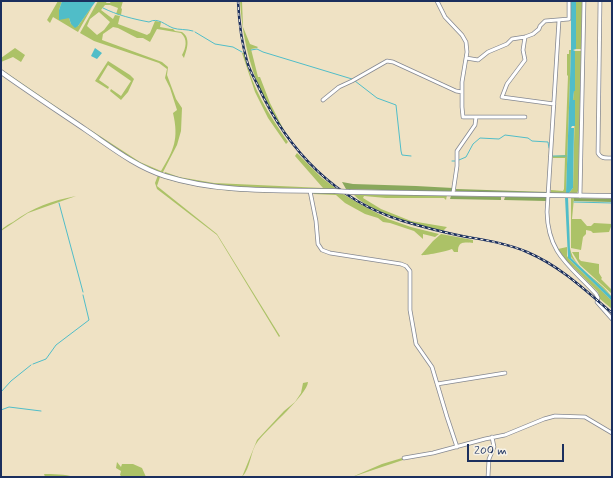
<!DOCTYPE html>
<style>
body{margin:0}
#map{position:relative;width:613px;height:478px;overflow:hidden;background:#efe2c4;font-family:Mynerve,sans-serif}
canvas{display:block}
.frame{position:absolute;inset:0;border:2px solid #1b2f5e;pointer-events:none}
.scale{position:absolute;left:467px;top:444px;width:97px;height:18px;box-sizing:border-box;border:2px solid #1b2f5e;border-top:0;padding-left:5px;font-size:12px;line-height:14px;white-space:nowrap;color:#1b2f5e;-webkit-text-stroke:3px #f7f3e8;paint-order:stroke}
</style>
<div id="map">
<canvas width="613" height="478"></canvas>
<div class="frame"></div>
<div class="scale">200 m</div>
</div>
<script>
const g = document.querySelector('canvas').getContext('2d');
g.lineJoin = 'round';
function paint(path, color) { g.fillStyle = color; g.fill(path, 'evenodd'); }
function stroke(path, color, width, dash) { g.strokeStyle = color; g.lineWidth = width; g.lineCap = dash ? 'butt' : 'round'; g.setLineDash(dash || []); g.stroke(path); }
const green = new Path2D(`
 M58,1H62L59,10L60,14L69,18L71,24L78,26L90,9L92,7L78,32L53,17L50,23L47,20Z
 M98,1H107L106,3H110L111,1H123L121,8L122,9L121,15L116,14L118,8L110,5H105L101,10L113,19L115,15L120,16L118,24L147,35L150,33L155,21L161,22L160,27L171,29H173L175,31L182,32C191,38 187,49 184,58L182,55C186,48 188,39 181,33L157,29L150,42L143,38H137L118,28L113,27L103,34L102,40L162,62L168,67L167,75L176,99L182,108L181,131L177,145L162,174L128,157L87,129L86,127L140,162L161,171C174,150 179,139 173,113L177,110L170,88L165,78L167,69L159,63L94,41L80,33ZM99,12L110,22L104,30L97,35L87,26L90,19Z
 M240,1H242L243,27L250,44L258,47L257,48L251,49L258,77H260L270,103L287,136C257,96 243,50 240,1Z
 M576,1H582L581,49H576Z
 M15,48L25,55L21,62L13,57L1,62V58Z
 M569,50H571L566,193L565,194H551V190L563,191L564,189L565,158H553V156L565,155L568,76L567,75V54H569Z
 M575,51H581L578,191L577,193H569L573,188L575,101L573,100L574,91H575Z
 M242,53H244C251,86 269,115 288,142L286,144L268,118L255,92Z
 M108,61L130,75L134,79L128,92L121,100L110,91L111,89L121,96L131,81L108,65L99,80L109,87L108,89L95,81Z
 M1,69L83,125H82L1,71Z
 M297,153L322,178L337,189L239,188L192,182L164,174L165,172L179,177L214,183L323,188L295,156Z
 M158,175L188,184L218,189L301,192L305,193C254,192 209,193 160,177L157,186L217,234L280,336L279,337L217,235L157,189L155,183Z
 M315,192L343,194L358,203L388,219L411,227L439,234L435,237L423,234V239L414,231L390,223L383,222L378,218L365,214L345,203L336,195L313,194Z
 M360,194L447,195L446,200L444,198H386L364,196L363,198L381,209L411,221L447,227L443,231C417,225 372,214 354,195H360Z
 M76,196L28,213L1,231C3,227 8,225 13,222C34,207 51,201 76,196Z
 M568,197L570,248C574,270 601,280 612,297L585,272L570,256Z
 M571,198H574L572,219H581L587,226H591L594,223L612,224L609,232L593,233L591,231L586,230V234L583,237L581,250L571,248Z
 M441,234L473,240V243C469,243 461,241 459,246C458,247 458,250 458,252H454L452,249C448,251 424,256 421,255L433,241Z
 M567,247V256L570,260L612,301V309L600,299L598,292L566,260L558,249Z
 M572,252H579V259L581,261L599,264V273L602,278L601,279L612,290V294L580,265Z
 M308,382C307,395 269,427 258,441C250,451 251,468 242,477L257,440L284,411L295,402L301,393L303,383Z
 M402,458L403,460L352,477L382,464Z
 M117,462L121,467L122,464H133L142,468L146,477H122L120,475L121,471L116,468Z
 M44,474C51,474 67,474 73,477H45Z`);
const forest = new Path2D(`
 M342,182L353,184L416,186L453,188L452,192L346,189Z
 M456,189L548,192L547,194L456,192Z
 M451,196L501,197V200L450,199Z
 M505,197H546V201L504,200Z
 M574,198L612,199V202L574,201Z`);
const water = new Path2D(`
 M62,1H96L78,26L75,28L71,24L69,18L59,20V10Z
 M571,1H576V49L573,50L575,51V91H574L573,100H575V126H572L571,128H574L573,188L569,193H566L571,50Z
 M95,48L102,53L97,59L91,56Z
 M565,197H568L570,250L571,258L612,297V301L568,258Z`);
const stream = new Path2D(`
 M103,8C117,15 133,19 149,22C158,17 165,25 173,28C178,30 187,29 193,31
 M195,32L215,44L233,47L242,52
 M251,50L257,49L263,52L352,79
 M355,81L377,98L396,105L401,151L402,155L411,156
 M553,156H566
 M459,160L466,157L473,144L480,138L499,139L505,135L528,138L532,141L548,142L549,148
 M452,161H455
 M574,202L612,203
 M59,203L83,292
 M33,364L46,359L56,345L89,320L83,295
 M1,392L11,381L31,365
 M1,410L9,407L41,411`);
const street = new Path2D(`
 M437,1L445,17L462,35L466,42L467,52L462,82V107L463,117H525
 M600,1L598,153C601,159 606,158 612,158
 M559,20L547,212C548,255 571,266 596,294L598,298L597,302L612,319
 M525,37L523,50L525,60L507,84L502,97L554,104
 M466,58L478,60L488,52L507,44L512,39L525,37L533,34L539,29L540,26L545,21L569,19V1
 M323,100L339,87L352,81L387,61L393,62L456,91L462,92
 M310,191L316,221L318,244L322,250L330,253L401,264L406,266L410,271V310L416,344L432,367L447,417L457,447
 M453,193L457,166V151L475,125L476,117
 M580,196L584,1
 M437,384L505,373
 M404,458L433,453L485,439L505,435L544,419L555,416L585,417L612,433
 M488,477L489,459L494,447L492,437`);
const secondary = new Path2D(`
 M1,72C29,92 58,111 86,130C111,147 136,167 165,176C219,193 277,190 334,191
 M350,192L612,196`);
const rail = new Path2D(`
 M238,1C239,21 241,41 247,61C249,70 255,79 259,88C288,151 337,201 403,221C423,227 442,232 462,236C484,240 506,243 527,252C560,266 585,290 612,313`);
const secondaryBridge = new Path2D(`
 M334,191L350,192`);
paint(green, '#acc267');
paint(forest, '#89a85c');
paint(water, '#50bdc8');
stroke(stream, '#50bdc8', 1);
stroke(street, '#858891', 4.5);
stroke(secondary, '#858891', 5.5);
stroke(street, '#fff', 3);
stroke(secondary, '#fff', 4);
stroke(rail, '#1b2f5e', 2.5);
stroke(rail, '#f7f3e8', 1, [3]);
stroke(secondaryBridge, '#858891', 5.5, []);
stroke(secondaryBridge, '#fff', 4);
</script>
